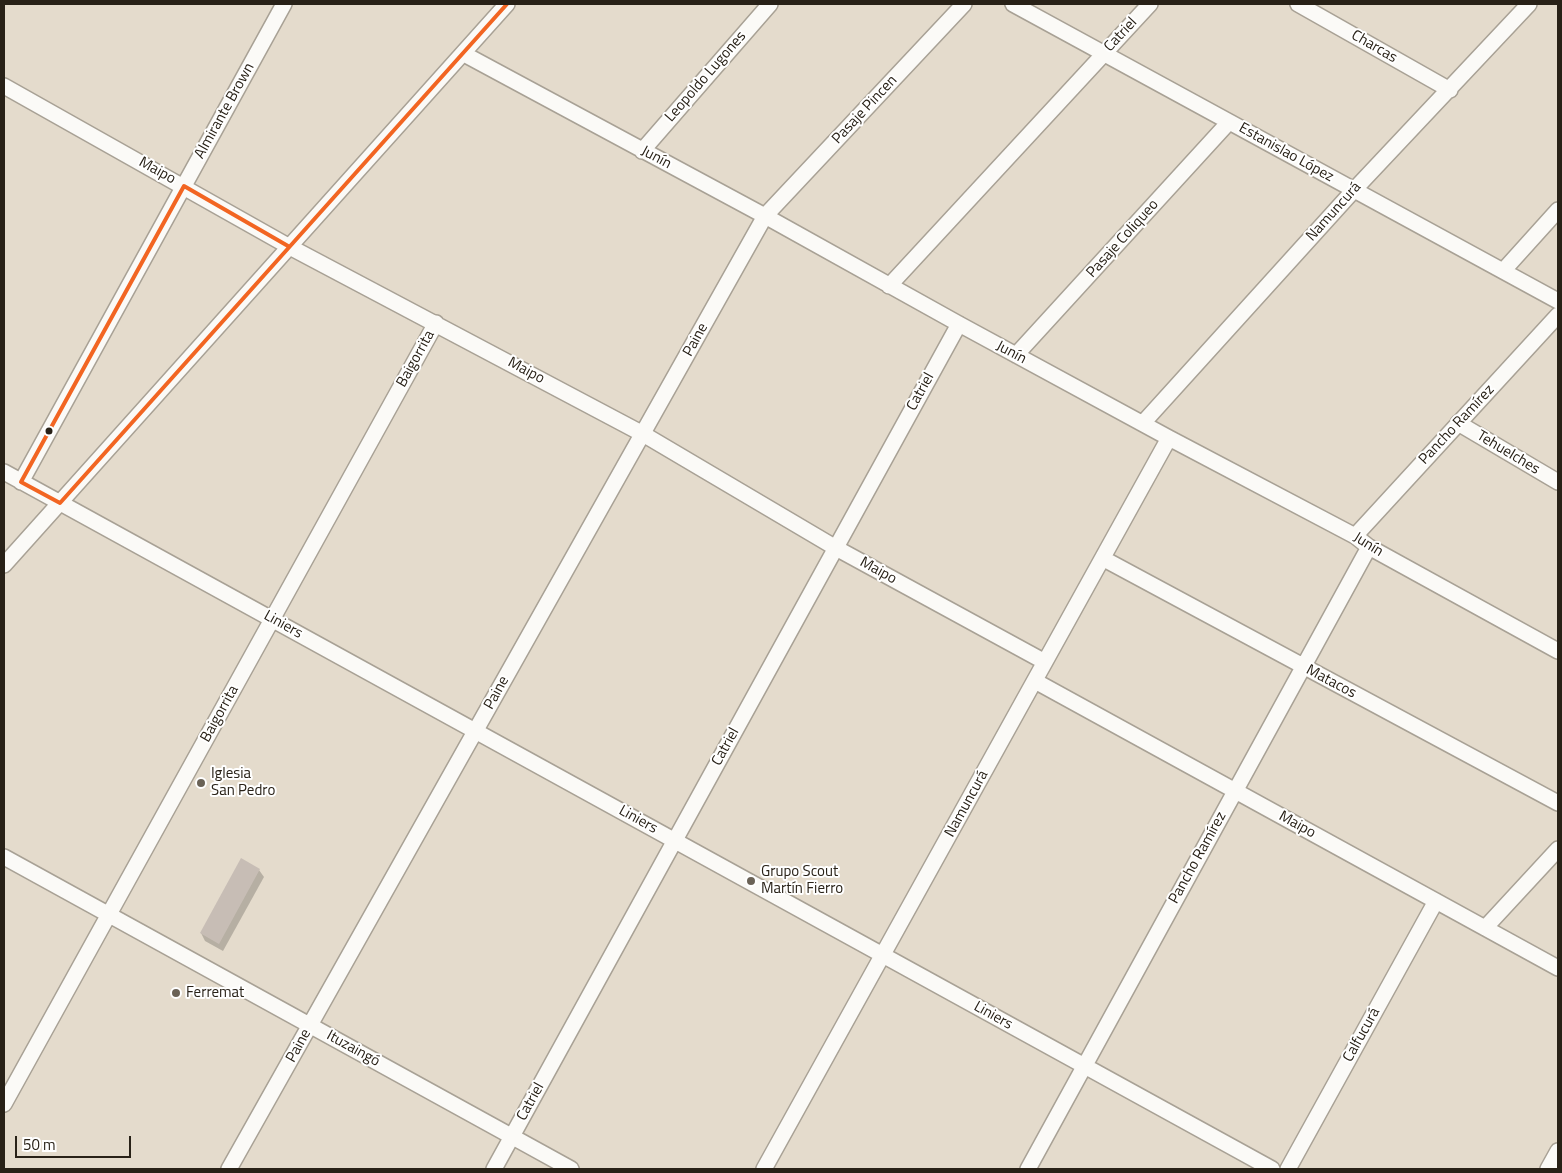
<!DOCTYPE html>
<meta charset="utf-8">
<style>
body{margin:0}
#map{position:relative;width:1562px;height:1173px;overflow:hidden;background:#e4dbcc;font-family:"Titillium Web",sans-serif}
canvas{display:block}
.frame{position:absolute;inset:0;border:5px solid #282117;pointer-events:none}
.scale{position:absolute;left:15px;top:1136px;width:116px;height:22px;box-sizing:border-box;border:2px solid #282117;border-top:0;padding-left:6px;font-size:15px;line-height:18px;white-space:nowrap;color:#282117;-webkit-text-stroke:4px #fff;paint-order:stroke}
</style>
<div id="map">
<canvas width="1562" height="1173"></canvas>
<div class="frame"></div>
<div class="scale">50 m</div>
</div>
<script>
const g = document.querySelector('canvas').getContext('2d');
g.lineJoin = 'round';
function paint(path, color) { g.fillStyle = color; g.fill(path, 'evenodd'); }
function stroke(path, color, width, dash) { g.strokeStyle = color; g.lineWidth = width; g.lineCap = dash ? 'butt' : 'round'; g.setLineDash(dash || []); g.stroke(path); }
function write(font, color, halo, rows, align = 'center') {
  g.font = font + ' "Titillium Web",sans-serif'; g.lineWidth = 4; g.setLineDash([]); g.textBaseline = 'middle'; g.strokeStyle = halo; g.fillStyle = color; for (const [text, x, y, turn = 0] of rows) {
    g.save(); g.translate(x, y); g.rotate((+turn || 0) * Math.PI / 180); g.textAlign = isNaN(turn) ? turn : align; if (halo) g.strokeText(text, 0, 0); g.fillText(text, 0, 0); g.restore();
  }
}
const shadow = new Path2D(`
 M259,870L264,877L223,951L205,941L201,933Z`);
const building = new Path2D(`
 M241,858L260,869L219,944L200,933Z`);
const street = new Path2D(`
 M1013,4L1558,301
 M1298,4L1450,90
 M464,54L765,216L959,324L1169,438L1355,536L1369,547L1558,651
 M4,86L288,246L643,434L836,548L1045,662
 M642,151L770,4
 M1503,271L1558,210
 M889,286L1150,4
 M1016,355L1229,122
 M1143,423L1354,190L1529,4
 M1458,423L1558,482
 M4,472L1272,1169
 M21,482L284,4
 M1355,536L1558,315
 M1104,559L1558,803
 M4,565L507,4
 M1035,681L1558,968
 M4,857L571,1169
 M1485,928L1558,849
 M4,1104L436,323
 M229,1169L765,216L964,4
 M494,1169L959,324
 M764,1169L1169,438
 M1028,1169L1369,547
 M1288,1169L1436,901
 M1548,1169L1558,1151`);
const bus1 = new Path2D(`
 M288,246L184,186L21,482L60,503L507,4`);
const markers = [
 [49,431,4.5,"#282117"],
 [201,783,5,"#6a6256"],
 [751,881,5,"#6a6256"],
 [176,993,5,"#6a6256"]
];
const streetNames = [
 ["Catriel",1121,35,-47],
 ["Charcas",1374,47,30],
 ["Leopoldo Lugones",706,77,-49],
 ["Pasaje Pincen",865,110,-47],
 ["Almirante Brown",225,111,-61],
 ["Estanislao López",1286,153,29],
 ["Junín",656,158,28],
 ["Maipo",157,171,29],
 ["Namuncurá",1334,212,-48],
 ["Pasaje Coliqueo",1123,239,-48],
 ["Paine",696,340,-61],
 ["Junín",1011,353,28],
 ["Baigorrita",416,359,-61],
 ["Maipo",526,371,28],
 ["Catriel",921,392,-61],
 ["Pancho Ramírez",1457,425,-47],
 ["Tehuelches",1508,453,31],
 ["Junín",1368,545,32],
 ["Maipo",878,571,29],
 ["Liniers",283,625,29],
 ["Matacos",1331,682,28],
 ["Paine",497,693,-61],
 ["Baigorrita",220,714,-61],
 ["Catriel",726,747,-61],
 ["Namuncurá",967,804,-61],
 ["Liniers",638,820,29],
 ["Maipo",1297,825,29],
 ["Pancho Ramírez",1198,858,-61],
 ["Liniers",993,1016,29],
 ["Calfucurá",1362,1035,-61],
 ["Paine",299,1046,-61],
 ["Ituzaingó",353,1049,29],
 ["Catriel",531,1102,-61]
];
const poiNames = [
 ["Iglesia",211,774],
 ["San Pedro",211,791],
 ["Grupo Scout",761,872],
 ["Martín Fierro",761,889],
 ["Ferremat",186,993]
];
paint(shadow, '#0003');
paint(building, '#c7bdb5');
stroke(street, '#a8a195', 18);
stroke(street, '#fbfaf7', 15);
stroke(bus1, '#f26522', 4);
for (const [x, y, r, color] of markers) { const dot = new Path2D(); dot.arc(x, y, r, 0, 2 * Math.PI); g.fillStyle = color; g.fill(dot); stroke(dot, '#fff', 2); }
write('15px', '#282117', '#fff', streetNames);
write('15px', '#282117', '#fff', poiNames, 'left');
</script>
